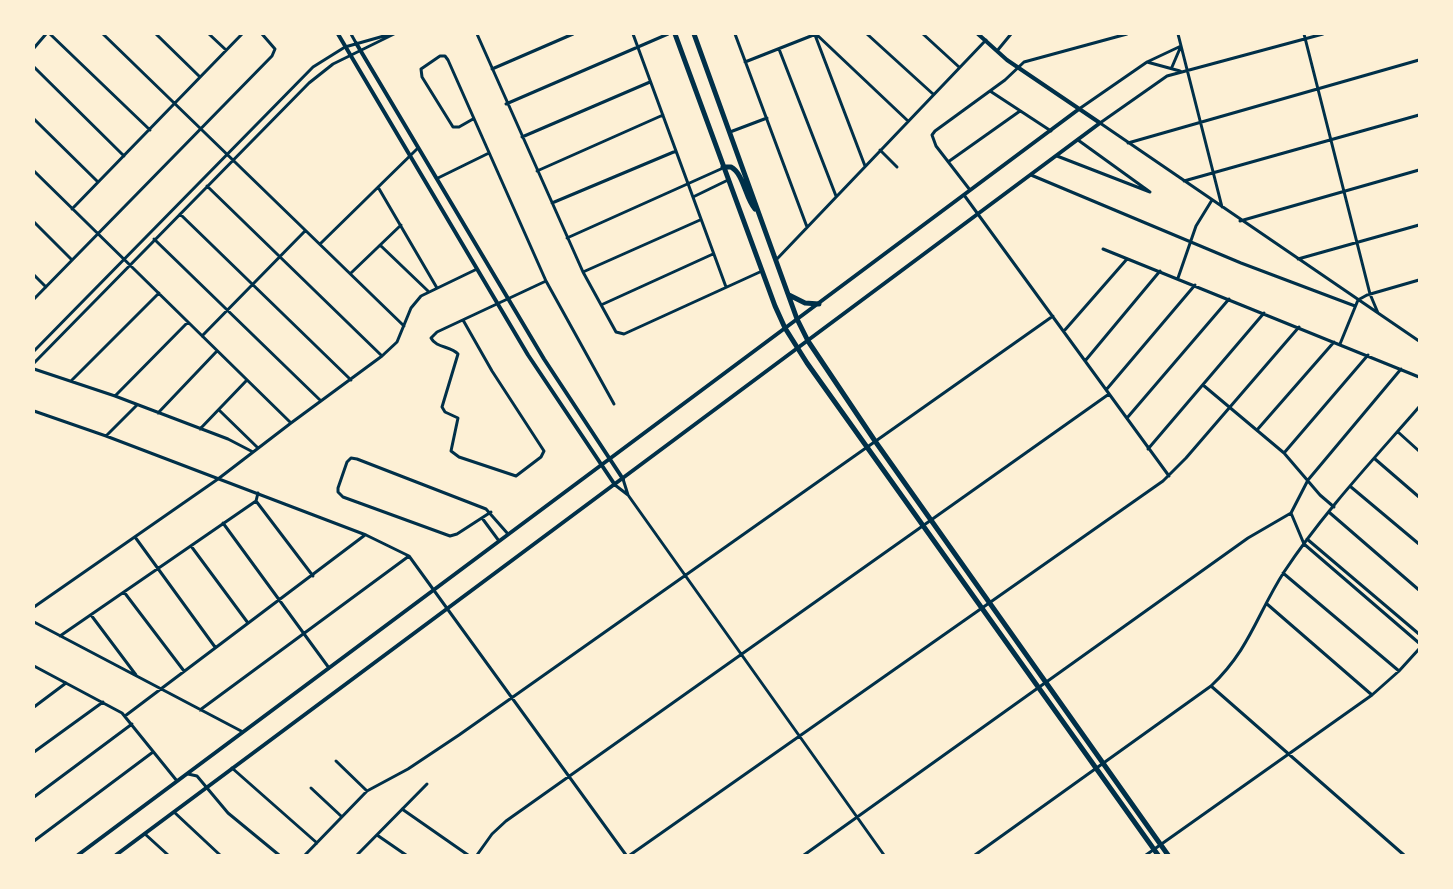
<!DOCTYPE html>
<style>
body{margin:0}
#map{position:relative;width:1453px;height:889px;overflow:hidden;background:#fdf0d5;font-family:Raleway,sans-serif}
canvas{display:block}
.frame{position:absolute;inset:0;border:35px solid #fdf0d5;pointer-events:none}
</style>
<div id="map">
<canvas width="1453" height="889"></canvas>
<div class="frame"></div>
</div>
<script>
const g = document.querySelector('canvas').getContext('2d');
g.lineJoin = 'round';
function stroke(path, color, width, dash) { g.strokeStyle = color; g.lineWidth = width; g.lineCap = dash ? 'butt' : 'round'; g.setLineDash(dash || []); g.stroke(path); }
const minor = new Path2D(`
 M50,34L150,130
 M103,34L404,326
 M156,34L200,77
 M209,34L226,50
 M351,34L356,43
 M477,34L583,272L616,332L624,334L762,271
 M633,34L726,287
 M735,34L807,227
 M816,34L908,121
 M867,34L933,94
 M923,34L959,67
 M1178,34L1222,207
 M1304,34L1370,294L1378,313
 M1323,34L1167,76L1100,123L1419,341
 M815,35L865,166
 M34,48L46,34
 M779,49L836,196
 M997,51L1011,34
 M745,62L816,34
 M1147,62L1180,71
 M34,67L124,156
 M1172,67L1181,46
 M492,69L573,34
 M990,91L1051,131
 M506,104L668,34
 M1079,109L1147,62L1181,46
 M34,119L98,182
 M473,119L459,127H453L422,77L421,69L440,56H445L448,60L546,281L614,404
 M730,132L767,118
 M522,137L650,82
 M1128,143L1419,60
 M880,150L897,167
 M1057,156L1150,192L1078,140
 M948,162L1020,111
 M34,171L291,423
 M537,171L663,115
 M1031,175L1241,263L1355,306
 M438,178L489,153
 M1184,181L1419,115
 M207,186L382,356
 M378,187L437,288
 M970,190L936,146L932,135L935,131L1005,80L1024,62L1127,34
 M964,195L1169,476
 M693,197L728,180
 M552,203L676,151
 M72,209L242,34
 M180,214L351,380
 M1240,221L1419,170
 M34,222L72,260
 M567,238L723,168
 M154,239L321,401
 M320,244L418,148
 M380,245L428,291
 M1103,249L1419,377
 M1298,259L1419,225
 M776,260L986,40
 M583,272L700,220
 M351,273L401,225
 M34,275L46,287
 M1178,278L1196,226L1212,200
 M34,299L272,56L275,49L262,34
 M601,305L713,254
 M463,320L492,371L544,451L541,457L516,476L459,457L451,451L458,418L445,412L442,407L458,354C451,346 436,348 431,338L437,332L546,281
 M1064,331L1127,259
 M202,336L305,231
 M1340,344L1358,300L1367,295L1419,280
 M34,351L313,67L345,47L391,34
 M1085,361L1160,271
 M34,363L309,83L333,64L394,34
 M34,369L115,396L228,439L253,452
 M71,381L159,293
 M1203,385L1284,453L1320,495L1334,507
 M1106,390L1195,285
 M115,396L188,322
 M219,410L258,448
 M34,411L106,436L366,535L409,556L626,855
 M158,413L217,351
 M1127,418L1229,299
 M200,429L247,380
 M1257,430L1334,342
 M1398,432L1419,451
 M106,436L137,405
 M1148,449L1264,313
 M1284,453L1368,355
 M1375,459L1419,497
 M623,479L628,495
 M615,485L628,495L884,855
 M1351,487L1419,544
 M258,493L256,501L313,576
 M491,512L457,534L450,536L343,497L338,492V488L347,462L351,458L357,459L486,509L508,534
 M1291,513L1304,544L1419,643
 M1330,513L1419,590
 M482,518L499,541
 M223,523L329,668
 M135,537L215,647
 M1307,539L1419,634
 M191,546L248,623
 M1283,573L1399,671
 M124,592L184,671
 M1267,604L1372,695
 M34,607L218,479L291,423L382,356L397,342L411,308L421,296L477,269
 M91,615L136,675
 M34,622L243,732
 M60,636L256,501
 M34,666L122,713L177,781
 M1211,686L1404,855
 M34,707L66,683
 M200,710L409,556
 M125,716L365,535
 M34,752L103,702
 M336,761L367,791
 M232,768L317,843
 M188,774L197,776L228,813L279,855
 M311,788L341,816
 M34,797L132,724
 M402,809L468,855
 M174,812L220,855
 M145,834L168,855
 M377,835L406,855
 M34,841L153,752
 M305,855L367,791L408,769L459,735L1053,316
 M357,855L427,784
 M477,855L492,834L506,821L1109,394
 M630,855L1163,481L1186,458L1299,327
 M804,855L1248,538L1291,513L1308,480L1401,369
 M975,855L1211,686C1250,649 1257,614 1284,572C1323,513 1373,460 1419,407
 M1146,855L1372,695L1399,671L1419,649`);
const tertiary = new Path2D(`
 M338,34L528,355L615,485
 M356,43L544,359L623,479
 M78,855L1079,109
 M116,855L1100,123L1007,60L978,34`);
const primary = new Path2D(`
 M675,34L775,306L785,328L807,363L1158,855
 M694,34L797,319L808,341L875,441L1168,855
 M723,167H731C744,174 745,198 755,209
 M789,295L805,303L819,304`);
stroke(minor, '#003049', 3);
stroke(tertiary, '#003049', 4);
stroke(primary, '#003049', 5);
</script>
